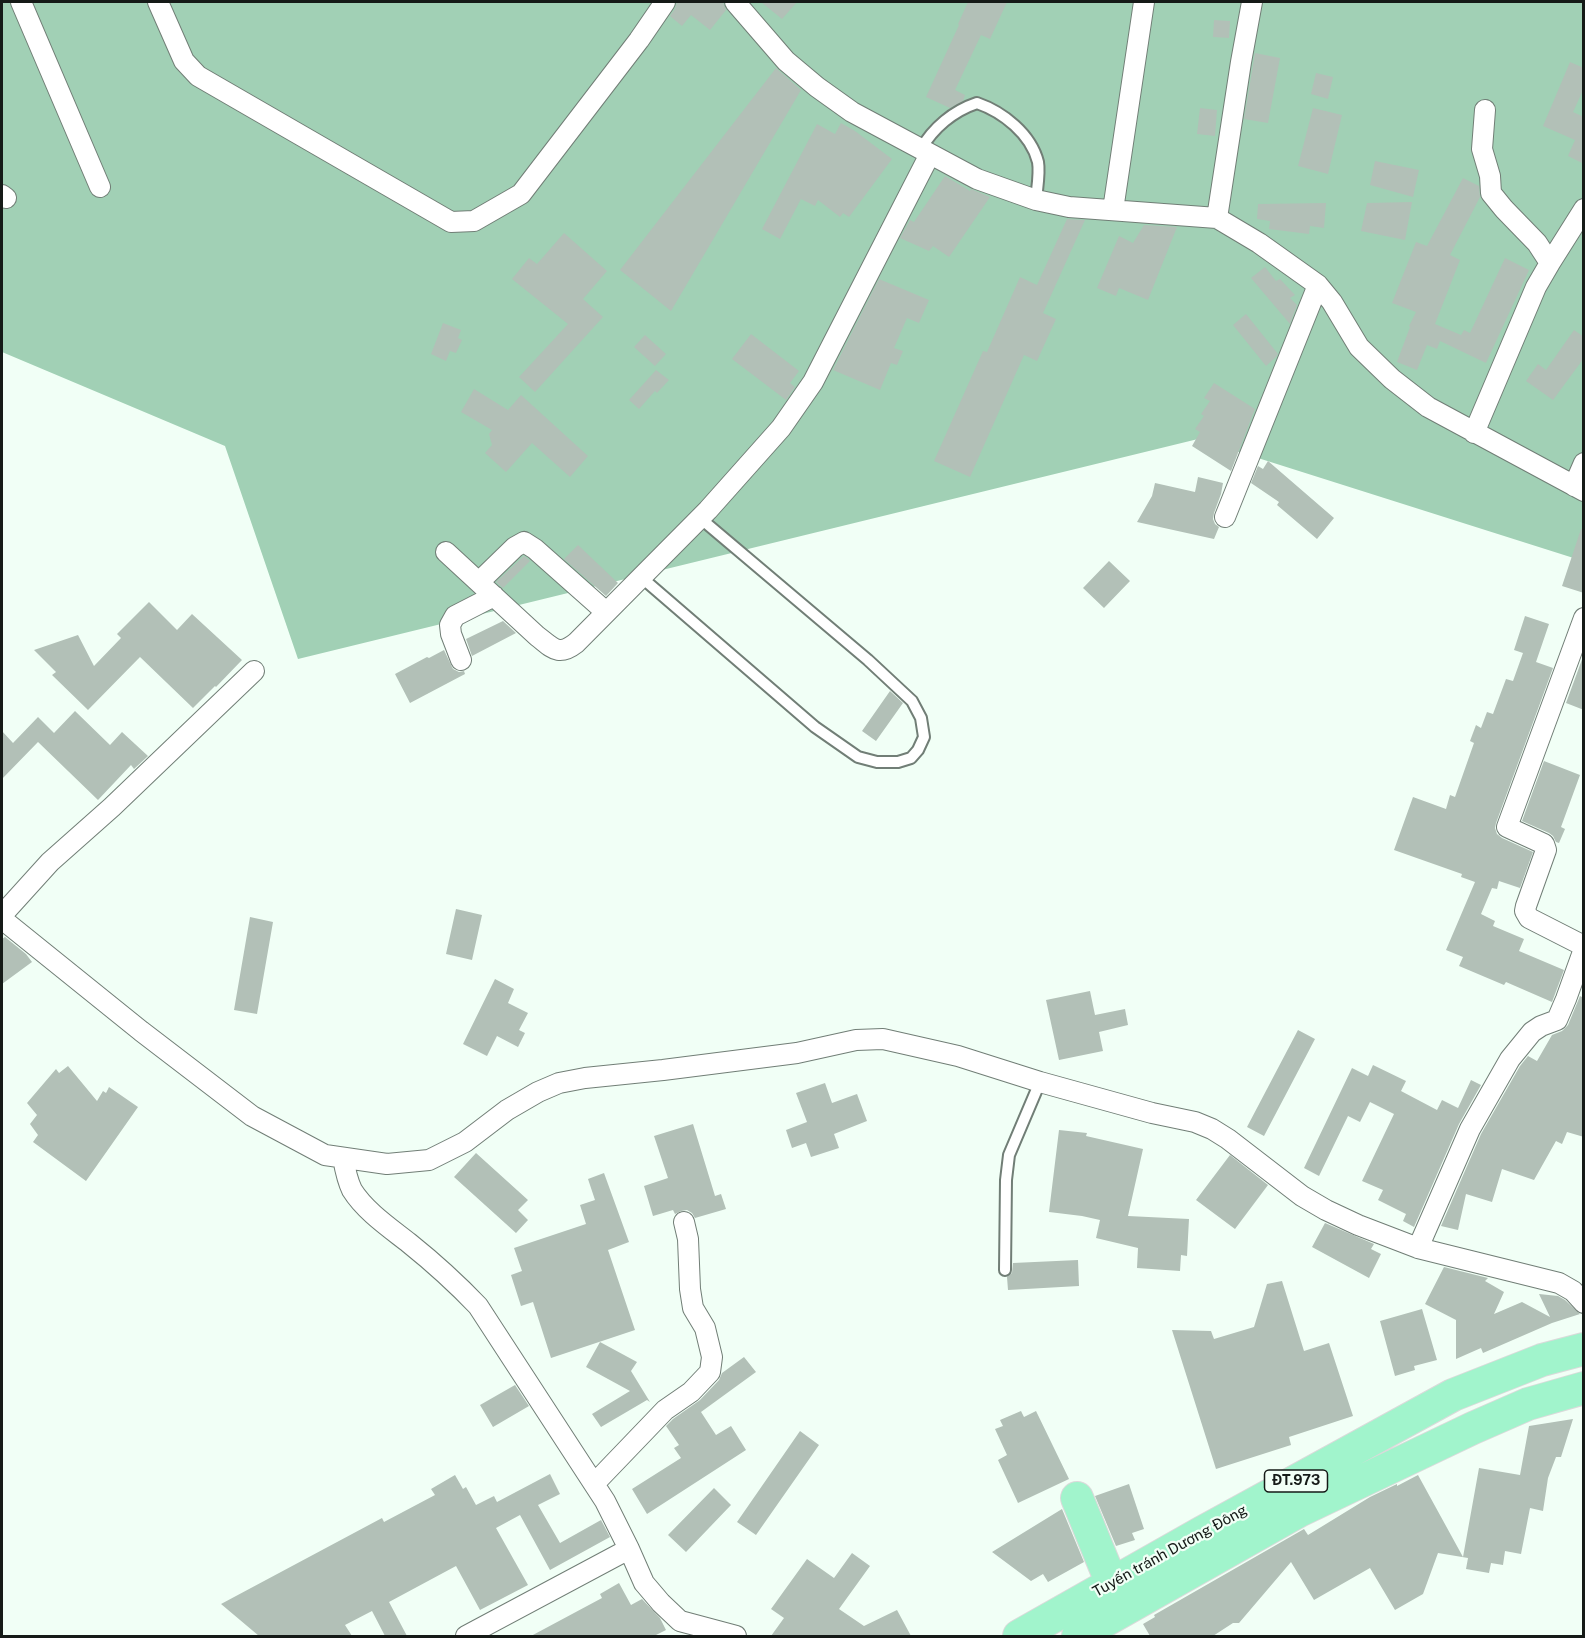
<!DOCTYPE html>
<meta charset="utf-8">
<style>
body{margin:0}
#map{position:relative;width:1585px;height:1638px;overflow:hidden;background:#f1fff6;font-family:"Public Sans",sans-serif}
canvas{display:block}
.frame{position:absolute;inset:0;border:3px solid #151a17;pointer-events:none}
</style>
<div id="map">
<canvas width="1585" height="1638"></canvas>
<div class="frame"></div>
</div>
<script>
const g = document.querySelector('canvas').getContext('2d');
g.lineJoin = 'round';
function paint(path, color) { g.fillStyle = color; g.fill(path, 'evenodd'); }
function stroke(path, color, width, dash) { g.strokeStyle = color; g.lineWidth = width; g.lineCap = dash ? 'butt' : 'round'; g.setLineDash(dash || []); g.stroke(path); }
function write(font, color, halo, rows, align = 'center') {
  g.font = font + ' "Public Sans",sans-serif'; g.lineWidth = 4.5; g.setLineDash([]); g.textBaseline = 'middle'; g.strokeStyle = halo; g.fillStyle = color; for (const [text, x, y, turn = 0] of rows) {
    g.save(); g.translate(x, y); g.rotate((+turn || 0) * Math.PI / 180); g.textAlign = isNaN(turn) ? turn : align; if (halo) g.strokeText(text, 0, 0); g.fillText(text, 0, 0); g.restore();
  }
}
const forest = new Path2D(`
 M2,2H1583V561L1198,439L298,659L225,446L2,352Z`);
const building = new Path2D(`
 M677,2H723L726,10L710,30L691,15L682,26L670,16L675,9Z
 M761,2H797L782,19Z
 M968,2H1007L990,39L981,35L955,90L965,95L963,101L950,108L926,97L959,25L958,24Z
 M1214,20L1230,21L1229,38L1213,37Z
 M1255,53L1280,58L1268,123L1244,119Z
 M1570,62L1584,68V88L1573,112L1584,117V164L1568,156L1575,140L1543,126Z
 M776,68L801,90L671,311L620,270Z
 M1316,73L1333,77L1328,99L1311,94Z
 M1200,108L1217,110L1215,136L1197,134Z
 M1313,108L1342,115L1328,174L1298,166Z
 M841,123L855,131L892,159L849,217L843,213L840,217L818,200L815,206L801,199L780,239L762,229L817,124L835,134Z
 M1375,161L1419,170L1413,197L1370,185Z
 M945,176L970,191L971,189L990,197L949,257L933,246L929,251L900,238L910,220L914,222Z
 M1463,178L1479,186L1480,197L1450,255L1460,260L1435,324L1461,335L1464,330L1470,333L1505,258L1529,270L1486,363L1440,341L1437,349L1427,345L1417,370L1397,362L1410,327L1409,326L1416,312L1392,303L1416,242L1427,246Z
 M1412,202L1405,240L1361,231L1367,203Z
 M1326,203L1324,228L1310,226L1309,234L1269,229L1270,221L1257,219L1258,204Z
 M1067,219L1085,220L1043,313L1056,319L1037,361L1024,355L970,477L934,461L983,351L987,352L1020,277L1037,285Z
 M1144,225L1177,227L1148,300L1119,288L1116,296L1097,288L1119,236L1133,243Z
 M564,233L607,271L583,299L603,317L535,392L519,377L568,324L512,279L529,258L537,264Z
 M1265,267L1276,281L1280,279L1295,295L1290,298L1297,305L1290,324L1251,278Z
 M879,279L929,300L919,323L907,318L894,348L903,351L897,365L891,363L880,390L833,370Z
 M1246,314L1278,354L1276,357L1266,366L1233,325Z
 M443,323L461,330L458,338L462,340L456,353L450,351L446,361L431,354Z
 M1574,330L1584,337V358L1553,400L1526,381L1538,364L1546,370Z
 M751,334L799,371L790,383L795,387L786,400L732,359Z
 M645,335L666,354L655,366L634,347Z
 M656,370L669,380L657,393L655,391L639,409L629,400Z
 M1214,383L1255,409L1231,471L1192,446L1200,432L1195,429L1204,416L1201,414L1210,401L1204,398Z
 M474,389L508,410L521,395L588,456L570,477L532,443L506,472L485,453L492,445L489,434L492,430L461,412Z
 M1268,461L1334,518L1317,539L1277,505L1279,502L1251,483L1258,466L1263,469Z
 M1198,477L1223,483L1221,494L1214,513L1213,519L1215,524L1219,527L1214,539L1137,522L1152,496L1155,483L1195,492Z
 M1581,529H1584V593L1562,586Z
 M578,545L618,583L606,596L564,559Z
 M524,556L530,561L503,588L496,582Z
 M1109,561L1130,581L1104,608L1083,588Z
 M149,602L177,630L192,614L242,660L216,687L215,686L193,708L140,657L88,710L52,675L56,672L34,650L78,635L94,666L121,638L117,634Z
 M1525,616L1549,624L1536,662L1553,668L1496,823L1495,828L1497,834L1502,838L1533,852L1520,888L1499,881L1497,889L1492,888L1481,914L1495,921L1493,926L1524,939L1519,951L1564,970L1552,1002L1506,982L1504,985L1459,966L1463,957L1446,950L1475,882L1461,877L1462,874L1394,850L1413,797L1446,809L1450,795L1455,797L1474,743L1470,741L1476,725L1481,728L1487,712L1493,714L1506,679L1513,681L1523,653L1514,650Z
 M503,621L516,633L472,656L466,639Z
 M444,650L453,669L459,672L464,671L465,674L410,703L395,674L427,657L429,658Z
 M1584,654V710L1566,703Z
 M890,691L903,703L876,741L862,731Z
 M75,711L110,745L122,732L148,756L134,769L131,765L98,800L38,742L2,779V731L13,743L38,717L54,733Z
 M1544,761L1580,775L1561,827L1565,829L1559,843L1556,842L1553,836L1549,833L1522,821Z
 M456,909L482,915L472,960L446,954Z
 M250,917L273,922L257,1014L234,1010Z
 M5,937L26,954L32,962L2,984V939Z
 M495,979L514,989L508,1003L528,1013L519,1030L525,1033L518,1047L497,1036L487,1056L463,1044Z
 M1090,991L1095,1015L1125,1009L1128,1025L1099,1032L1103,1051L1059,1060L1046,1000Z
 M1580,996L1584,998V1137L1567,1132L1562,1144L1556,1141L1534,1180L1502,1169L1492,1202L1466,1194L1458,1230L1441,1226L1481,1134L1520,1066L1528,1056L1537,1061L1552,1035L1562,1031L1568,1025Z
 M1298,1030L1315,1039L1264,1136L1247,1127Z
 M1373,1065L1406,1081L1401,1091L1437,1110L1442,1100L1458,1108L1471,1080L1481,1085L1459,1124L1414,1227L1403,1221L1406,1214L1378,1200L1383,1190L1362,1181L1394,1114L1370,1102L1360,1122L1348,1116L1319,1176L1304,1168L1352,1068L1368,1076Z
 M68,1066L97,1101L103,1091L106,1093L109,1087L138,1107L86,1181L33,1142L38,1135L30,1124L37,1115L27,1103L56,1069L59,1073Z
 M825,1083L832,1103L857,1094L867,1121L834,1134L839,1148L811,1157L806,1143L792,1148L786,1130L807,1122L796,1093Z
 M693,1124L715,1196L721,1194L726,1209L695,1218L692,1213L687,1210L681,1211L675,1214L673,1210L653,1216L644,1186L668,1178L654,1136Z
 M1059,1130L1087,1133L1086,1136L1143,1149L1128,1216L1189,1219L1187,1256L1181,1255L1180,1271L1137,1268L1138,1248L1096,1238L1100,1220L1082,1216L1049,1212Z
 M476,1153L528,1200L518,1210L528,1220L516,1233L454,1177Z
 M1230,1155L1268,1185L1235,1229L1196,1200Z
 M604,1173L629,1242L608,1250L635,1330L551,1358L533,1302L521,1306L511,1275L522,1271L514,1248L586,1224L580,1205L595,1200L588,1179Z
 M1325,1223L1374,1244L1371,1249L1381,1254L1369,1278L1312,1247Z
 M1078,1260L1079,1286L1008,1290L1007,1277L1012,1273L1013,1263Z
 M1444,1267L1488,1278L1485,1281L1504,1292L1494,1314L1522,1302L1550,1317L1539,1294L1558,1296L1565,1300L1580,1314L1552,1323L1483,1353L1481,1348L1456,1359V1320L1425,1304Z
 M1282,1281L1304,1351L1329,1343L1353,1416L1289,1437L1291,1445L1216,1469L1172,1330L1211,1331L1214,1339L1254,1327L1267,1284Z
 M1422,1309L1437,1360L1414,1366L1415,1370L1395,1376L1380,1321Z
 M600,1342L637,1362L631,1371L650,1402L647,1400L601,1427L592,1414L630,1391L586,1367Z
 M744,1357L756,1372L701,1412L716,1435L731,1426L746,1450L647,1514L632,1489L681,1458L674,1448L679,1445L666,1426L673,1419L700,1400L719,1380L722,1373Z
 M515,1385L529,1406L493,1427L480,1405Z
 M1021,1411L1024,1417L1036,1411L1069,1479L1018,1503L998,1460L1007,1455L995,1429L1003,1426L1000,1420Z
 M1573,1419L1561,1457H1556L1548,1478L1543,1511L1530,1508L1521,1554L1505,1551L1503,1565L1491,1563L1489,1573L1466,1569L1468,1558L1438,1553L1423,1594L1395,1610L1370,1568L1314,1600L1291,1562L1239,1623H1233L1213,1636H1150L1143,1624L1155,1617L1154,1615L1304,1529L1308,1535L1370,1497L1397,1484V1486L1418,1475L1463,1557L1479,1468L1520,1475L1529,1426Z
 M800,1431L819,1445L756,1535L737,1522Z
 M550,1474L560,1494L538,1505L560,1543L601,1520L610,1537L550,1570L520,1515L496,1528L528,1585L480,1610L456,1566L389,1602L407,1636H385L372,1611L345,1625L352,1636H259L221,1604L382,1518L384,1522L435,1495L431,1489L455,1475L463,1489L466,1487L476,1505L494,1496L497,1502Z
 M1129,1484L1144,1529L1132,1533L1135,1540L1116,1546L1095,1496Z
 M714,1488L731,1505L686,1552L668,1535Z
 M1062,1509L1084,1562L1048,1582L1043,1574L1031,1581L992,1552Z
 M852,1553L870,1566L839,1609L864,1626L897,1610L911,1636H771L784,1618L771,1609L807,1559L834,1578Z
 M619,1583L631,1605L642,1599L660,1618L666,1630L654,1636H531L602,1598L600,1594Z`);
const lane = new Path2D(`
 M921,149C933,128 953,111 977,103C1003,112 1031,134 1038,162C1040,173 1037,188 1036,200
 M641,577L815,727L858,757L877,762H898L911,758L918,750L924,737L921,718L912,701L868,660L700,518
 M1005,1270L1006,1180L1009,1155L1040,1082`);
const street = new Path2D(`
 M21,2L100,187
 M158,2L184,61L198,76L451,222L474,221L521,194L639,40L665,2
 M735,2L786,61L817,87L852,112L977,179L1036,200L1069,207L1217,218L1259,243L1318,285L1332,302L1359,347L1392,379L1428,407L1584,491
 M2,195L6,198
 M1113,210L1144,2
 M1217,218L1241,62L1252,2
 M1550,263L1584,209
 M1474,433L1536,287L1550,263L1537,243L1504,209L1491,193L1490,176L1482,149L1485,110
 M1574,486L1584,463
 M1225,517L1318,285
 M446,552L537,636C553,648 558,657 576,643L708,510L781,428L813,382L930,154
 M479,582L515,547L524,542L535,549L606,612
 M1584,618L1507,827L1544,844L1546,850L1526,906L1525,911L1529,918L1584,946
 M461,660L451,634L450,625L455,616L494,596
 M2,915L50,862L112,807L254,671
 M2,919L141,1031L252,1116L325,1155L387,1164L429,1160L465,1142L507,1110L538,1092L559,1083L585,1078L663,1070L797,1053L856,1040L883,1039L958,1056L1040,1082L1152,1113L1195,1122L1212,1129L1228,1139L1302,1196L1326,1210L1358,1225L1418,1248L1559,1283L1573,1291L1584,1303
 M343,1158C345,1169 347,1180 352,1190C365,1211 390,1228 409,1243C434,1263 456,1283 478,1306L605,1501L629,1549L644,1583L661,1603L680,1621L736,1636
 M1418,1248L1470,1129L1510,1059L1532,1032L1541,1026L1557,1020L1566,999L1584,949
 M594,1484L665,1410L691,1392L710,1372L712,1357L705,1328L693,1308L690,1289L688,1239L684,1222
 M466,1636L629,1549`);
const primary = new Path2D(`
 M1077,1498L1112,1584
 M1019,1636L1201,1533L1453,1395L1542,1360L1584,1349
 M1078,1636L1299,1511L1473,1428L1528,1404L1584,1388`);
const shields = [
 [1296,1481,63]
];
const shieldNames = [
 ["ĐT.973",1296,1481]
];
const streetNames = [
 ["Tuyến tránh Dương Đông",1170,1551,-29]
];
paint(forest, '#a1d0b5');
paint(building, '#b2c0b7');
stroke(lane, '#717e76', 14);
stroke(street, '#717e76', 22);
stroke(primary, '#dadada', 34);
stroke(lane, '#fff', 10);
stroke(street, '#fff', 20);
stroke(primary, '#a1f4cc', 32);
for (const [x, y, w] of shields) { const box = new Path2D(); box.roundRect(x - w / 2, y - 11, w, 22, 4.5); g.fillStyle = '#f1fff6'; g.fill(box); stroke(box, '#151a17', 1.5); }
write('bold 14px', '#151a17', null, shieldNames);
write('15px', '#151a17', '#f1fff6', streetNames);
</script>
